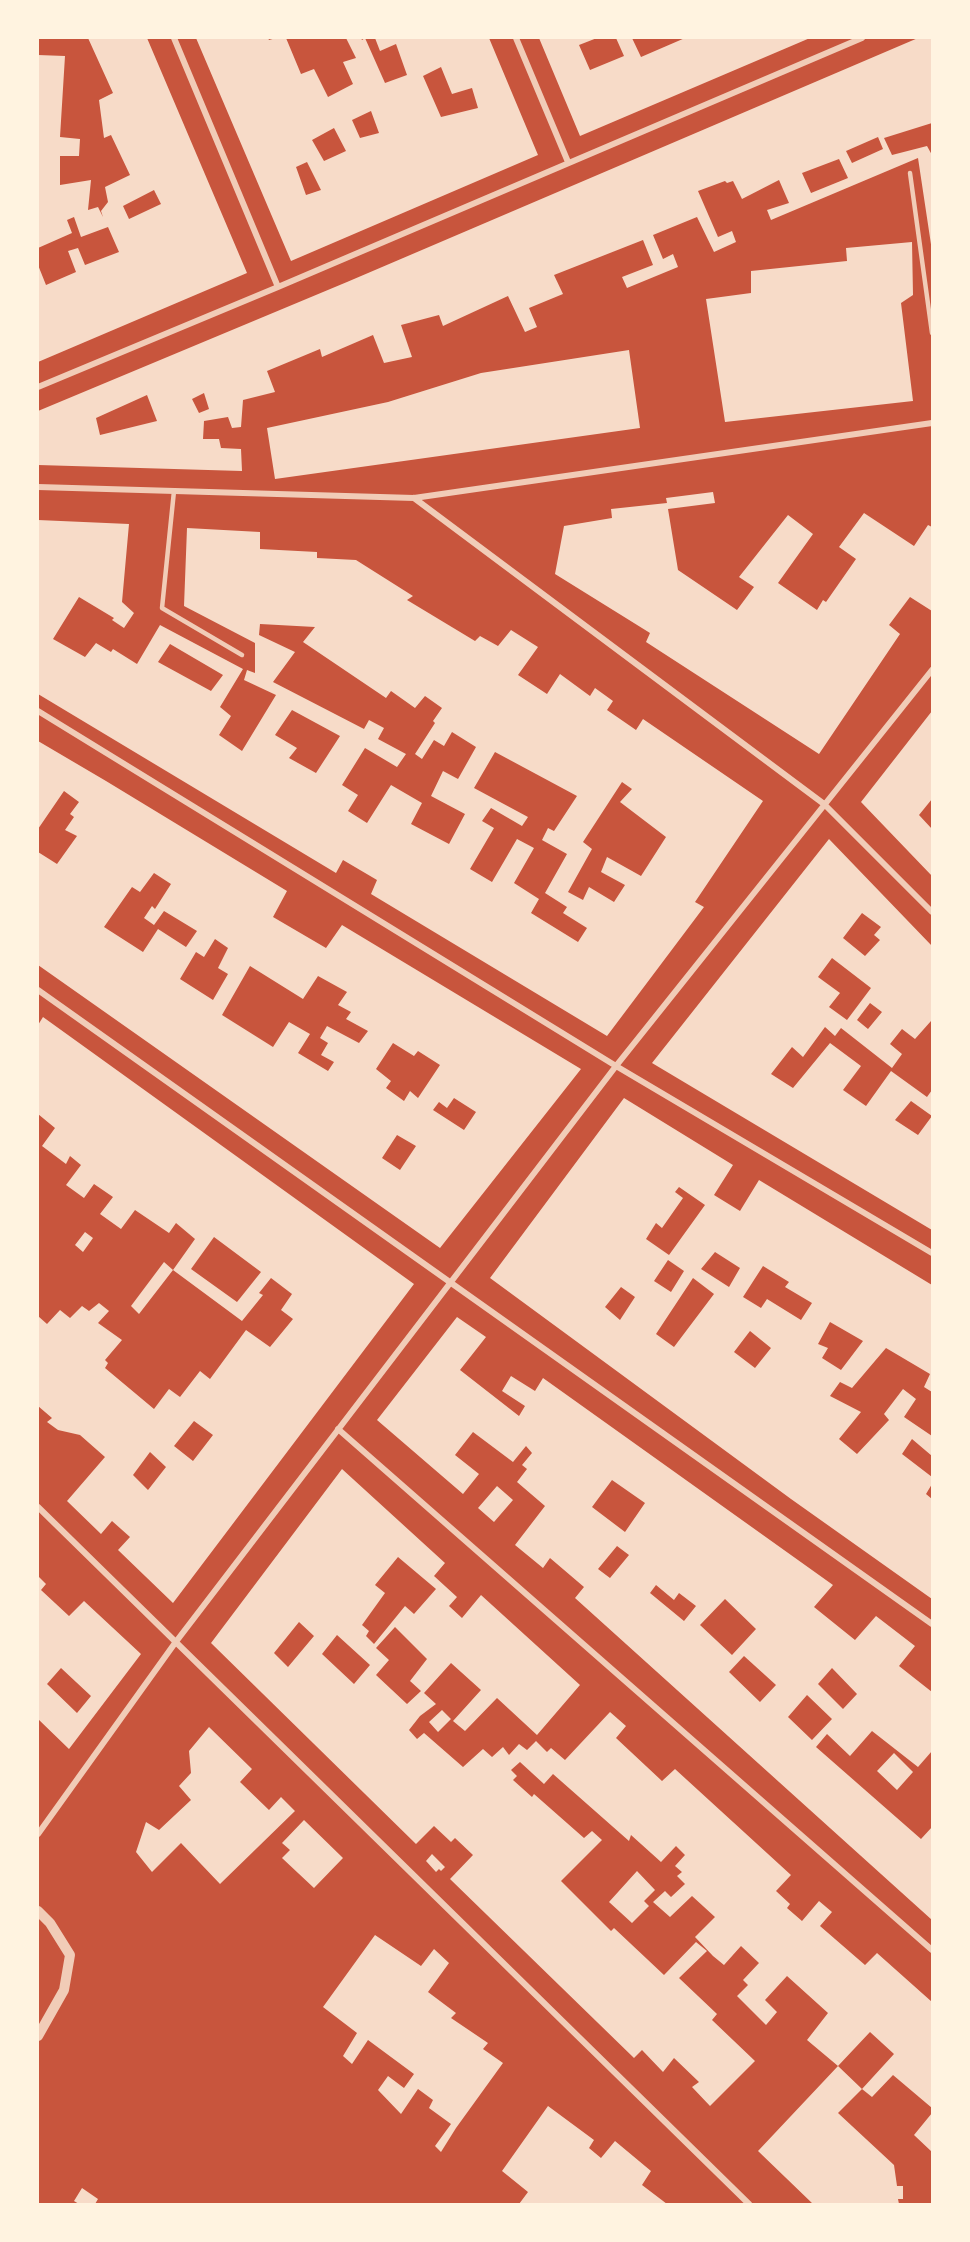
<!DOCTYPE html>
<style>
body{margin:0}
#map{position:relative;width:970px;height:2242px;overflow:hidden;background:#c8553d;font-family:"Roboto Condensed",sans-serif}
canvas{display:block}
.frame{position:absolute;inset:0;border:39px solid #fff3e0;pointer-events:none}
</style>
<div id="map">
<canvas width="970" height="2242"></canvas>
<div class="frame"></div>
</div>
<script>
const g = document.querySelector('canvas').getContext('2d');
g.lineJoin = 'round';
function paint(path, color) { g.fillStyle = color; g.fill(path, 'evenodd'); }
function stroke(path, color, width, dash) { g.strokeStyle = color; g.lineWidth = width; g.lineCap = dash ? 'butt' : 'round'; g.setLineDash(dash || []); g.stroke(path); }
const building = new Path2D(`
 M88,38H147L247,273L38,362V265L46,285L76,272L68,251L78,248L85,265L119,252L108,227L81,237L74,217L67,220L72,233L38,248V55L65,56L60,137L80,139L79,156H60V185L91,180L88,210L98,207L103,217L101,211L108,202L105,187L130,175L111,135L104,138L99,100L113,93ZM154,190L161,204L129,219L123,206Z
 M196,38H268L269,40L276,38H286L301,74L314,69L328,97L353,84L343,62L356,58L346,38H361L362,40L365,38L385,83L407,75L396,44L380,51L375,38H489L538,155L291,261ZM441,67L452,94L472,88L478,108L441,117L423,76ZM371,111L379,133L360,138L352,120ZM334,128L346,151L324,161L312,140ZM307,162L321,190L306,195L296,167Z
 M539,38H597L579,45L590,70L624,56L616,38H632L641,57L685,38H810L580,136Z
 M918,38H932V123L884,138L892,155L927,146L932,155V251L918,158L771,220L767,210L789,203L779,180L742,199L733,181L727,183L725,181L698,191L718,237L732,231L736,242L714,252L697,217L653,235L663,259L673,254L678,267L627,288L622,277L653,265L643,240L554,275L563,294L529,308L537,327L525,332L508,296L443,326L439,315L401,325L412,357L384,363L373,335L322,357L320,349L267,371L275,392L243,400L241,427L232,428L228,417L204,421L203,439H219L221,448L241,449L242,471L38,465V411L347,282ZM878,137L883,149L852,163L846,151ZM839,159L848,178L811,193L802,173ZM204,393L209,409L199,413L192,399ZM147,395L157,421L100,435L96,418Z
 M912,242L913,295L901,303L913,401L725,422L706,299L751,293V271L847,261L846,248Z
 M629,350L640,428L275,479L267,428L388,402L481,373Z
 M713,492L715,503L668,509L678,570L737,610L754,587L739,577L788,515L813,534L778,583L817,610L823,600L826,602L856,559L839,547L864,513L914,546L928,525L932,527V611L910,597L889,625L900,634L819,754L646,642L650,633L555,574L564,526L612,518L611,509L667,503L666,498Z
 M38,520L129,524L122,602L134,613L124,628L112,620L114,618L79,597L53,639L85,657L96,643L111,652L113,649L137,664L160,625L243,669L220,707L231,716L219,735L242,751L276,695L244,680L247,670L255,673V643L184,606L187,528L260,532V549L317,552V558L356,560L413,596L407,600L475,641L480,636L498,646L511,630L538,647L518,675L547,694L560,674L590,696L595,688L613,701L607,710L636,730L643,719L763,801L695,902L704,907L607,1036L371,894L377,880L343,860L336,873L38,694ZM260,624L315,627L303,642L386,698L391,691L415,708L425,696L442,708L433,721L435,723L415,754L422,759L434,740L444,746L452,732L476,747L458,779L443,771L431,796L465,814L449,844L411,824L422,803L391,785L367,823L348,811L358,795L342,785L365,748L397,767L406,754L378,739L384,728L369,720L364,729L273,682L295,652L259,635ZM170,644L223,675L211,691L158,662ZM292,710L340,736L316,773L289,758L297,748L275,735ZM495,752L577,796L554,831L548,828L542,840L567,854L545,893L567,907L563,913L587,928L578,942L531,913L539,899L514,883L534,848L517,839L492,882L470,869L494,828L482,821L491,808L522,826L528,817L474,788ZM622,782L632,789L620,802L666,837L641,876L607,857L601,872L625,885L614,902L589,887L583,900L568,892L592,849L583,842Z
 M932,711V799L919,815L932,829V876L861,802Z
 M38,741L106,781L287,891L273,917L326,948L342,925L581,1069L440,1248L38,965V852L57,864L77,836L65,830L74,817L70,814L79,802L64,791L38,829ZM154,873L171,884L155,909L152,906L144,918L154,925L164,911L197,931L186,947L158,929L143,952L104,927L132,887L140,892ZM215,939L228,948L218,968L228,974L213,1000L180,979L196,952L204,957ZM250,966L303,999L318,976L347,992L338,1005L351,1012L346,1019L368,1031L359,1043L327,1026L320,1038L328,1043L321,1055L334,1062L328,1071L298,1053L310,1034L289,1022L273,1047L222,1015ZM393,1043L414,1056L418,1051L440,1065L418,1098L410,1091L404,1101L386,1088L391,1081L376,1069ZM454,1098L476,1112L464,1130L433,1110L439,1102L447,1108ZM397,1135L416,1146L400,1170L382,1158Z
 M829,839L932,946V1023L931,1021L915,1039L902,1029L890,1044L902,1054L892,1068L841,1028L835,1036L825,1027L803,1057L792,1047L771,1074L793,1088L830,1043L861,1066L843,1090L866,1106L891,1071L927,1097L932,1090V1116L911,1101L895,1120L918,1135L932,1116V1230L652,1063ZM862,913L881,927L874,935L880,940L865,956L843,938ZM832,958L871,988L847,1020L829,1007L840,993L818,977ZM870,1003L882,1012L868,1029L857,1020Z
 M43,1017L414,1284L173,1603L118,1550L130,1537L112,1521L101,1534L67,1501L105,1457L80,1435L58,1430L47,1422L52,1418L38,1406V1316L47,1324L60,1310L70,1318L82,1306L89,1311L99,1303L109,1311L98,1323L122,1340L105,1360L108,1363L105,1368L154,1409L169,1389L180,1397L200,1371L210,1379L246,1330L270,1347L293,1319L281,1310L292,1294L271,1278L259,1293L263,1295L242,1321L173,1270L195,1239L176,1223L169,1233L135,1210L121,1229L100,1214L113,1197L94,1184L84,1198L66,1185L81,1165L70,1156L66,1164L42,1146L55,1128L38,1114V1025ZM214,1237L261,1272L237,1302L191,1269ZM194,1421L213,1435L193,1461L174,1446ZM150,1452L166,1467L148,1490L133,1475Z
 M624,1098L733,1165L714,1195L740,1211L759,1180L932,1285V1392L924,1387L930,1374L886,1348L852,1388L840,1382L830,1396L861,1412L839,1439L857,1454L889,1420L884,1414L903,1389L916,1399L904,1417L932,1436V1456L912,1439L902,1454L932,1477V1484L926,1494L932,1499V1599L791,1499L490,1278ZM679,1187L705,1205L669,1255L646,1239L656,1223L662,1228L683,1198L675,1192ZM715,1252L740,1268L729,1287L701,1269ZM668,1260L684,1271L671,1292L654,1281ZM763,1266L789,1282L785,1287L812,1303L801,1320L767,1299L761,1308L743,1297ZM693,1278L714,1294L674,1347L656,1334ZM621,1287L635,1297L620,1320L605,1307ZM830,1322L863,1341L841,1370L822,1358L828,1348L818,1344ZM750,1331L771,1348L755,1368L734,1352Z
 M85,1232L93,1238L83,1252L75,1245Z
 M164,1262L173,1270L139,1314L131,1306Z
 M457,1317L486,1337L460,1370L519,1416L525,1406L502,1391L511,1376L535,1391L543,1378L833,1585L814,1607L855,1640L876,1616L915,1646L899,1666L932,1692V1751L918,1767L872,1731L850,1756L827,1734L816,1747L921,1839L932,1827V1920L575,1598L584,1587L550,1558L543,1568L515,1545L545,1506L517,1482L527,1469L522,1465L532,1453L526,1446L513,1462L473,1432L455,1455L479,1474L463,1494L377,1420ZM612,1480L645,1503L625,1532L592,1507ZM617,1546L629,1555L610,1578L598,1569ZM656,1585L674,1600L679,1593L696,1606L684,1621L650,1593ZM725,1599L756,1629L732,1655L700,1625ZM744,1656L776,1685L760,1702L729,1672ZM832,1668L857,1694L843,1709L818,1684ZM807,1695L832,1719L812,1740L788,1717Z
 M342,1469L445,1563L434,1576L457,1597L449,1606L462,1618L481,1595L580,1685L537,1735L497,1698L465,1731L453,1721L481,1690L451,1663L424,1693L436,1704L420,1716L409,1730L417,1739L424,1733L463,1767L483,1749L492,1757L503,1747L509,1755L519,1744L527,1750L536,1741L547,1752L551,1748L565,1760L610,1712L626,1726L616,1738L662,1781L675,1769L791,1875L776,1891L790,1904L787,1908L802,1921L819,1901L832,1912L820,1926L865,1965L877,1953L932,2002V2108L893,2075L872,2097L862,2089L894,2054L870,2032L838,2066L807,2040L828,2013L787,1976L765,2000L777,2012L766,2025L737,1996L748,1985L743,1980L759,1963L741,1946L724,1965L713,1956L695,1937L715,1917L692,1896L670,1917L653,1902L665,1891L671,1897L685,1884L677,1876L682,1872L675,1866L685,1855L676,1846L661,1862L631,1835L629,1841L553,1774L544,1784L520,1762L511,1770L517,1776L513,1780L532,1797L534,1794L584,1838L592,1831L602,1840L561,1881L611,1931L614,1928L664,1975L696,1942L707,1951L679,1978L717,2014L712,2020L755,2061L710,2106L692,2087L699,2082L674,2058L663,2072L642,2050L634,2058L450,1879L473,1855L455,1838L451,1842L434,1826L416,1844L211,1643ZM398,1557L436,1589L414,1614L405,1606L374,1644L366,1636L369,1631L362,1625L385,1593L375,1585ZM299,1622L314,1636L288,1667L274,1653ZM395,1627L427,1659L410,1681L421,1691L407,1704L376,1675L389,1660L376,1648ZM337,1635L370,1665L354,1684L322,1654Z
 M497,1486L513,1500L494,1522L478,1508Z
 M38,1576L46,1584L41,1590L69,1616L84,1601L141,1654L69,1749L38,1719ZM61,1668L91,1696L77,1713L47,1684Z
 M442,1710L451,1719L438,1732L429,1722Z
 M209,1727L252,1769L240,1782L269,1810L281,1797L295,1811L220,1884L181,1843L152,1872L136,1852L146,1822L159,1830L191,1800L179,1786L191,1773L189,1751Z
 M894,1753L913,1772L897,1790L877,1771Z
 M304,1820L343,1858L314,1888L282,1858L290,1850L282,1843Z
 M432,1854L445,1867L441,1871L439,1869L436,1872L426,1861Z
 M637,1871L655,1890L644,1901L649,1906L632,1923L609,1902Z
 M375,1935L421,1966L434,1949L449,1963L428,1992L456,2013L451,2018L488,2043L483,2049L503,2063L456,2128L441,2152L435,2146L451,2124L429,2108L433,2100L418,2089L401,2114L378,2090L388,2076L404,2088L414,2074L368,2040L352,2064L343,2056L357,2033L323,2007Z
 M838,2066L862,2089L838,2113L894,2165L897,2186H903V2199H898L899,2204H813L758,2151Z
 M548,2106L594,2140L589,2148L601,2158L615,2141L651,2171L642,2185L667,2204H519L528,2192L502,2171Z
 M932,2113V2152L914,2135Z
 M82,2188L98,2199L95,2204H79L74,2201Z`);
const service = new Path2D(`
 M910,173L932,333
 M174,491L162,608L242,655`);
const minor = new Path2D(`
 M174,38L278,287
 M516,38L568,162
 M38,387L278,287L862,38
 M38,487L414,498L932,423
 M414,498L824,804L932,912
 M38,711L616,1066L932,1253
 M38,990L932,1624
 M338,1429L932,1950
 M38,1507L749,2204
 M38,1834L175,1643L616,1066L932,670`);
const tertiary = new Path2D(`
 M38,1911L50,1923L70,1955L64,1990L38,2036`);
paint(building, '#f7dbc8');
stroke(service, '#f1ccb7', 4.5);
stroke(minor, '#f1ccb7', 6);
stroke(tertiary, '#f1ccb7', 10);
</script>
